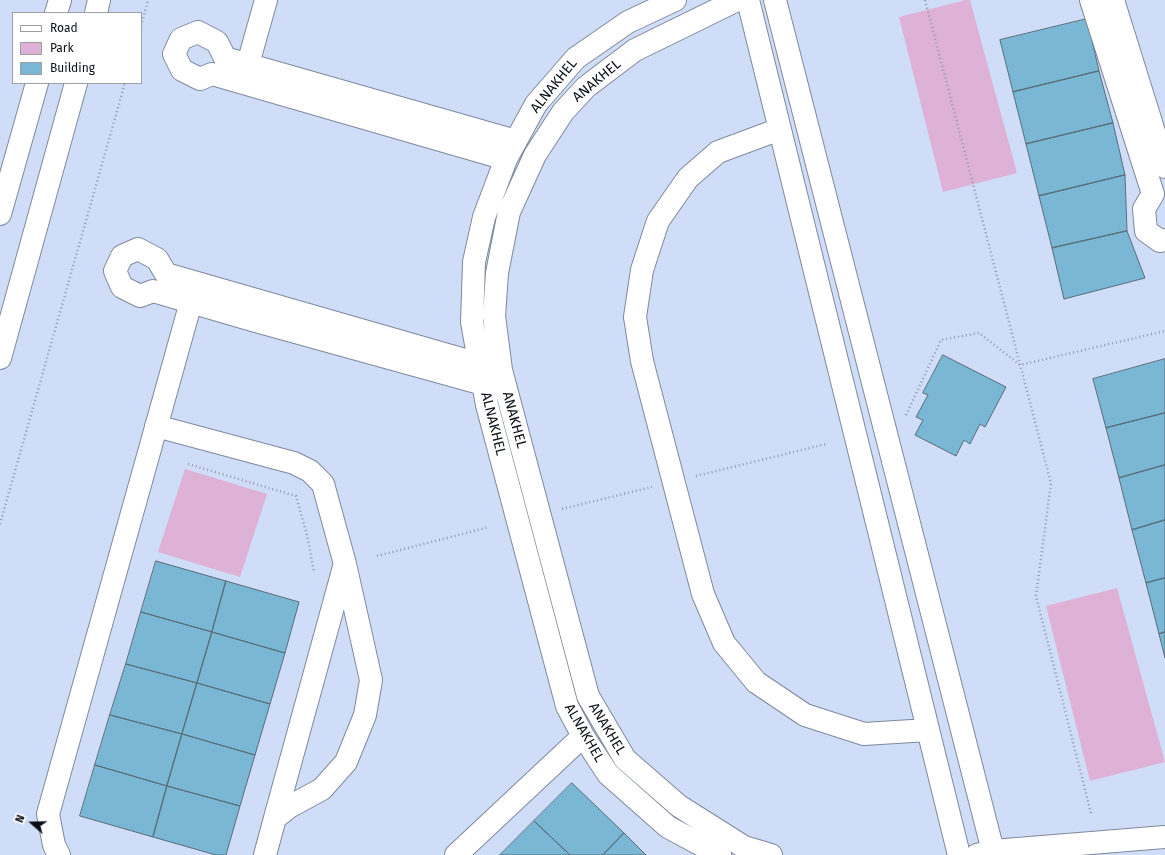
<!DOCTYPE html>
<style>
body{margin:0}
#map{position:relative;width:1165px;height:855px;overflow:hidden;background:#dde8fd;font-family:"Fira Sans",sans-serif}
canvas{display:block}
.legend{position:absolute;left:12px;top:12px;width:130px;height:72px;box-sizing:border-box;background:#fff;border:1px solid #9d9fa1;margin:0;padding:5px 7px;list-style:none;font-size:12px;color:#0b0e15}
.legend li{display:flex;align-items:center;gap:8px;height:20px}
.legend b{width:20px;border:1px solid #9d9fa1}
.north{position:absolute;left:12px;top:803px;width:40px;height:40px;-webkit-text-stroke:3px #fff;paint-order:stroke;rotate:290deg;font-size:11px;font-weight:700;line-height:16px;text-align:center;color:#0b0e15}
.north::after{content:'';display:block;margin:auto;width:14px;height:18px;background:#0b0e15;clip-path:polygon(50% 0,100% 100%,50% 72%,0 100%)}
</style>
<div id="map">
<canvas width="1165" height="855"></canvas>
<ul class="legend">
<li><b style="height:5px;background:#fff"></b>Road</li>
<li><b style="height:11px;background:#deb1d6"></b>Park</li>
<li><b style="height:11px;background:#7ab7d4"></b>Building</li>
</ul>
<div class="north">N</div>
</div>
<script>
const g = document.querySelector('canvas').getContext('2d');
g.lineJoin = 'round';
function paint(path, color) { g.fillStyle = color; g.fill(path, 'evenodd'); }
function stroke(path, color, width, dash) { g.strokeStyle = color; g.lineWidth = width; g.lineCap = dash ? 'butt' : 'round'; g.setLineDash(dash || []); g.stroke(path); }
function write(font, color, halo, rows, align = 'center') {
  g.font = font + ' "Fira Sans",sans-serif'; g.lineWidth = 3; g.setLineDash([]); g.textBaseline = 'middle'; g.strokeStyle = halo; g.fillStyle = color; for (const [text, x, y, turn = 0] of rows) {
    g.save(); g.translate(x, y); g.rotate((+turn || 0) * Math.PI / 180); g.textAlign = isNaN(turn) ? turn : align; if (halo) g.strokeText(text, 0, 0); g.fillText(text, 0, 0); g.restore();
  }
}
const built = new Path2D(`
 M0,0H1165V855H0ZM13,13H141V83H13Z`);
const green = new Path2D(`
 M966,0H970L1017,173L943,192L899,17Z
 M185,469L267,494L240,577L158,552Z
 M1117,588L1165,762L1090,781L1046,606Z`);
const building = new Path2D(`
 M1087,19L1099,71L1013,92L1000,40Z
 M1099,71L1113,123L1026,144L1013,92Z
 M1113,123L1125,175L1039,196L1026,144Z
 M1125,175L1127,231L1052,248L1039,196Z
 M1127,231L1145,278L1064,299L1052,248Z
 M943,355L1006,387L985,427L980,424L970,444L964,440L956,456L915,435L923,420L916,417L928,395L923,393Z
 M1165,359V413L1106,428L1093,379Z
 M1165,413V465L1119,478L1106,428Z
 M1165,465V520L1132,530L1119,478Z
 M1165,520V578L1146,583L1132,530Z
 M156,561L226,581L212,632L141,612Z
 M1165,578V632L1159,634L1146,583Z
 M226,581L299,602L285,653L212,632Z
 M141,612L212,632L197,683L126,664Z
 M212,632L285,653L270,704L197,683Z
 M1165,632V658L1159,634Z
 M126,664L197,683L182,734L110,715Z
 M197,683L270,704L255,755L182,734Z
 M110,715L182,734L167,786L95,765Z
 M182,734L255,755L240,806L167,786Z
 M95,765L167,786L153,837L80,816Z
 M572,783L624,833L603,855H570L534,821Z
 M167,786L240,806L226,855H216L153,837Z
 M534,821L570,855H500Z
 M624,833L646,855H603Z`);
const path = new Path2D(`
 M925,0L1051,483L1036,596L1091,813
 M141,26L148,0
 M906,415L941,340L979,333L1020,365L1165,331
 M188,464L296,496L307,535L314,572
 M696,476L826,444
 M562,509L652,487
 M0,524L125,83
 M377,556L489,527`);
const street = new Path2D(`
 M675,0L628,22L576,58L536,104L506,159L484,217L474,262L472,322L487,405L567,706L583,736L608,774L668,827L720,855
 M737,0L635,50L586,87L563,112L535,155L509,212L497,273L494,316L501,370L588,696L625,759L679,806L744,847L771,855
 M748,0L959,855
 M775,0L994,855
 M1091,0L1153,194L1144,209L1146,231L1160,241L1165,240
 M1113,0L1165,167
 M56,13L60,0
 M96,13L99,0
 M248,64L266,0
 M780,129L718,152L688,178L658,221L642,270L635,317L642,361L703,594L724,643L756,682L805,715L864,734L928,730
 M506,159L212,74L200,79L182,70L174,54L181,39L198,32L217,42L225,58L516,141
 M0,214L37,83
 M0,358L76,83
 M479,364L166,274L157,259L138,249L122,256L115,271L122,287L140,296L153,291L252,320L483,384
 M156,426L294,463L310,471L323,484L345,564L371,680L365,715L346,762L322,789L289,807L275,818L265,855
 M275,818L344,567
 M59,855L54,845L48,814L191,302
 M456,855L583,736
 M977,855L993,851L1165,837`);
const streetNames = [
 ["ANAKHEL",597,81,-40],
 ["ALNAKHEL",554,86,-51],
 ["ANAKHEL",514,420,75],
 ["ALNAKHEL",493,424,76],
 ["ANAKHEL",607,729,59],
 ["ALNAKHEL",584,733,60]
];
paint(built, '#cfddf8');
paint(green, '#deb1d6');
paint(building, '#7ab7d4');
stroke(building, '#596e79', 1);
stroke(street, '#7f899c', 24);
stroke(path, '#9098a8', 2.5, [1, 3]);
stroke(street, '#fff', 22);
write('14px', '#0b0e15', '#fff', streetNames);
</script>
